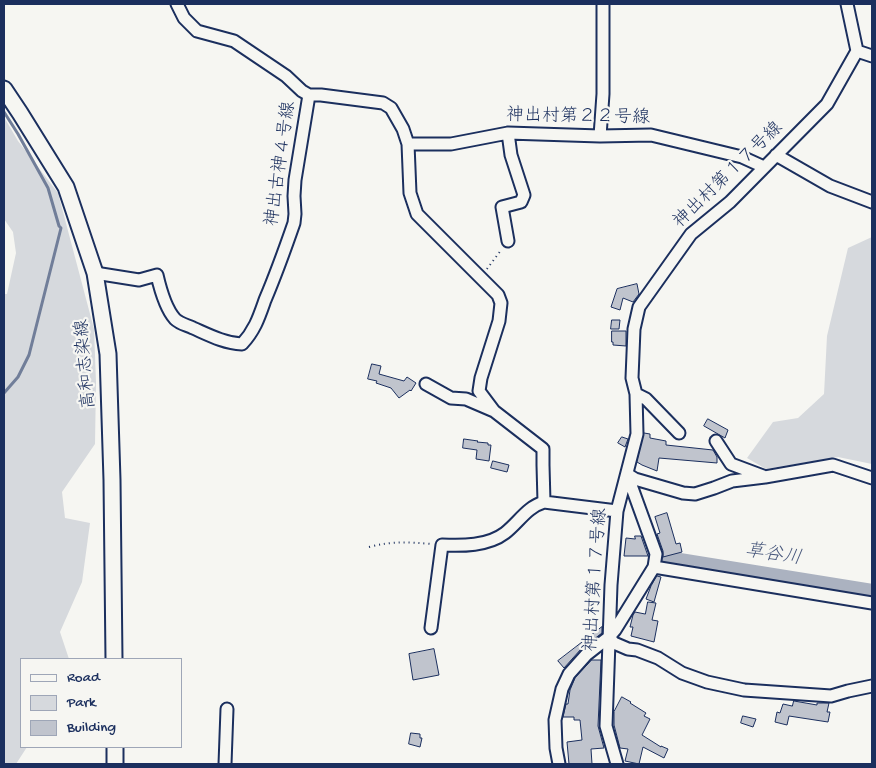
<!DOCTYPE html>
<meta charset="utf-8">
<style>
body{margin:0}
#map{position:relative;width:876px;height:768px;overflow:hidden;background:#f6f6f2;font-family:"Gochi Hand",sans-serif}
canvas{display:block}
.frame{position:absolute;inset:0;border:5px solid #1b2f5e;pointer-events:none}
.legend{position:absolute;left:20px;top:658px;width:162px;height:90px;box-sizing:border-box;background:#f6f6f2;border:1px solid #9ea6b7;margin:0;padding:6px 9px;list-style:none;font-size:15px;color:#1b2f5e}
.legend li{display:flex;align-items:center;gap:10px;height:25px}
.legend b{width:25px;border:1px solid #9ea6b7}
</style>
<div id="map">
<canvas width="876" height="768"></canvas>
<div class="frame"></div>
<ul class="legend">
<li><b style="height:6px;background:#f6f6f2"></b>Road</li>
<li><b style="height:14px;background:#d6d9dd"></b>Park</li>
<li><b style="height:14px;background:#c0c4cd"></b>Building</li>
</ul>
</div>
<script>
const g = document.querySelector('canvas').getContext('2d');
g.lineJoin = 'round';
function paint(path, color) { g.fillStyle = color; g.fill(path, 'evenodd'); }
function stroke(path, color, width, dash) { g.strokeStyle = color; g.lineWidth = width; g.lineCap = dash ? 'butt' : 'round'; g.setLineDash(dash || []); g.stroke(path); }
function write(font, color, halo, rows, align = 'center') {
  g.font = font + ' "Gochi Hand","Klee One",sans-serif'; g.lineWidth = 4.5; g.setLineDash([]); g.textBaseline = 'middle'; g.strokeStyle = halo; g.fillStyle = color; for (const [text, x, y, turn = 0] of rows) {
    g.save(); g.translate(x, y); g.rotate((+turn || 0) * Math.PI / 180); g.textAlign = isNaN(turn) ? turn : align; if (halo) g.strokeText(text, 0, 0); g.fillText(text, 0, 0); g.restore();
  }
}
const green = new Path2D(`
 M4,117L18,141L58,193L94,329L96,382L95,444L62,492L65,518L90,523L82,582L60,632L69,659H21V747H27L16,764H4V294H7L16,253L13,232L4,219Z
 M872,237V464L838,457L766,469L747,458L773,422L798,418L824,394L827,336L848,248Z`);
const stream = new Path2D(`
 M4,112L18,134L48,188L59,226L61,228L29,355L18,377L4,393`);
const river = new Path2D(`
 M667,560L872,593`);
const building = new Path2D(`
 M637,284L639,294L633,302L623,298L620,310L611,307L617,289Z
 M612,320H620L619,329H611Z
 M612,331H626V346L613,345V342H612Z
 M372,364L381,366L379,374L404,381L407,377L416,383L411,391L410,390L399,398L391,388L376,383L377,381L368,379Z
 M708,419L728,430L725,438L704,426Z
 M644,433L650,434V438L666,441V445L713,450L717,457V463L659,458L657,471L642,465L637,462Z
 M622,437L628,439L625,447L618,443Z
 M464,439L478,441L477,442L488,443V445H491L489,461L476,459L477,450L463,448Z
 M493,461L509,465L507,472L491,468Z
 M667,513L676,544L680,543L682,552L663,557V551L657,534L660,533L655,517Z
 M635,536H641L648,556H624L626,538L635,539Z
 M657,576L661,577L654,602L646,599L651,586Z
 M648,602L656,603L652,620L658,621L654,642L631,636L633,627H630L633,615L635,612L645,614Z
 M602,627V633L581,649L564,668L558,661Z
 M434,649L439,675L413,680L409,654Z
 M592,660H601L598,726L604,748L591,749L592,764H569L567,742L582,740L580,720H574V717H563L566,704H568L570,690L575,678Z
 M622,697L631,702L630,703L646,713L644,716L650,719L642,735L661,747V746L668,749L664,758L643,747L639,764L625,761L628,749L620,748L614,725V712Z
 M794,701L817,705V703H829L827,712H830L828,722L789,716L787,725L775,722L777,712L780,713L783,704L792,706Z
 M743,716L756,719L753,727L741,723Z
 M411,733L420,734V738H422L420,747L409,744Z`);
const path = new Path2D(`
 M487,269L502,249
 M369,547C393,541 408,542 431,544`);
const minor = new Path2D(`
 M177,4L184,18L197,31L234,41L286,76L302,91L309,95H321L383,103L391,108L403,129L408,144H451L508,133L600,136L651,135L742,157L764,167
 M857,51L872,56
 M508,133L511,155L524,195L521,202L502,207L508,241
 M600,136L603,94V4
 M408,144L410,193L417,214L498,295L501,303L499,321L481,378L479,391L494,411L543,449V465L544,502L617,511
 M776,155L830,186L872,202
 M95,273L139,280L157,275C160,288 166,309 175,319C180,324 187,325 193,328C209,335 224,343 242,344C255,330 259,317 265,300C276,274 285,249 294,223L295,214L294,196L295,180L309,95
 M426,384L451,398L466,399L494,411
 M636,394L646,399L679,433
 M716,441L731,464L763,476
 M627,474L635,479L683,493L695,494L714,488L732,481L765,477L833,465L872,478
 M654,567L872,603
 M431,628L442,545C462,546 488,546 505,533C519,522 527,507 544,502
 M609,637L614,643L628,649L637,650L658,658L682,673L707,682L744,690L831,696L848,691L872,686
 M225,764L227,709
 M559,764L556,748L555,720L562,689L569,674L586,655L609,637L615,630L654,567L656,554L627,474
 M617,764L606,726L611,585L617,511L637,434L636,394L632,378L634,329L639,307L691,234L730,202L827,104L857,51L847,4`);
const tertiary = new Path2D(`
 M4,89L20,113L66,187L95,273L108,354L112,480L114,659
 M115,747V764`);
const streetNames = [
 ["神出村第２２号線",578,118,1],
 ["神出古神４号線",282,164,-82],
 ["神出村第１７号線",729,176,-44],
 ["高和志染線",87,364,-95],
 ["神出村第１７号線",597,580,-86]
];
const waterNames = [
 ["草谷川",773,556,9]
];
paint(green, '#d6d9dd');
stroke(stream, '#717e99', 3);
stroke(river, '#abb2c0', 18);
paint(building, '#c0c4cd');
stroke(building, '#1b2f5e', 1);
stroke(minor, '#1b2f5e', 15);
stroke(tertiary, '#1b2f5e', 19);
stroke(path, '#1b2f5e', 2, [1, 4]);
stroke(minor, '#f6f6f2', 11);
stroke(tertiary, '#f6f6f2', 15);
write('18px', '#1b2f5e', '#f6f6f2', streetNames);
write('italic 19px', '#46567b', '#f6f6f2', waterNames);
</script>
